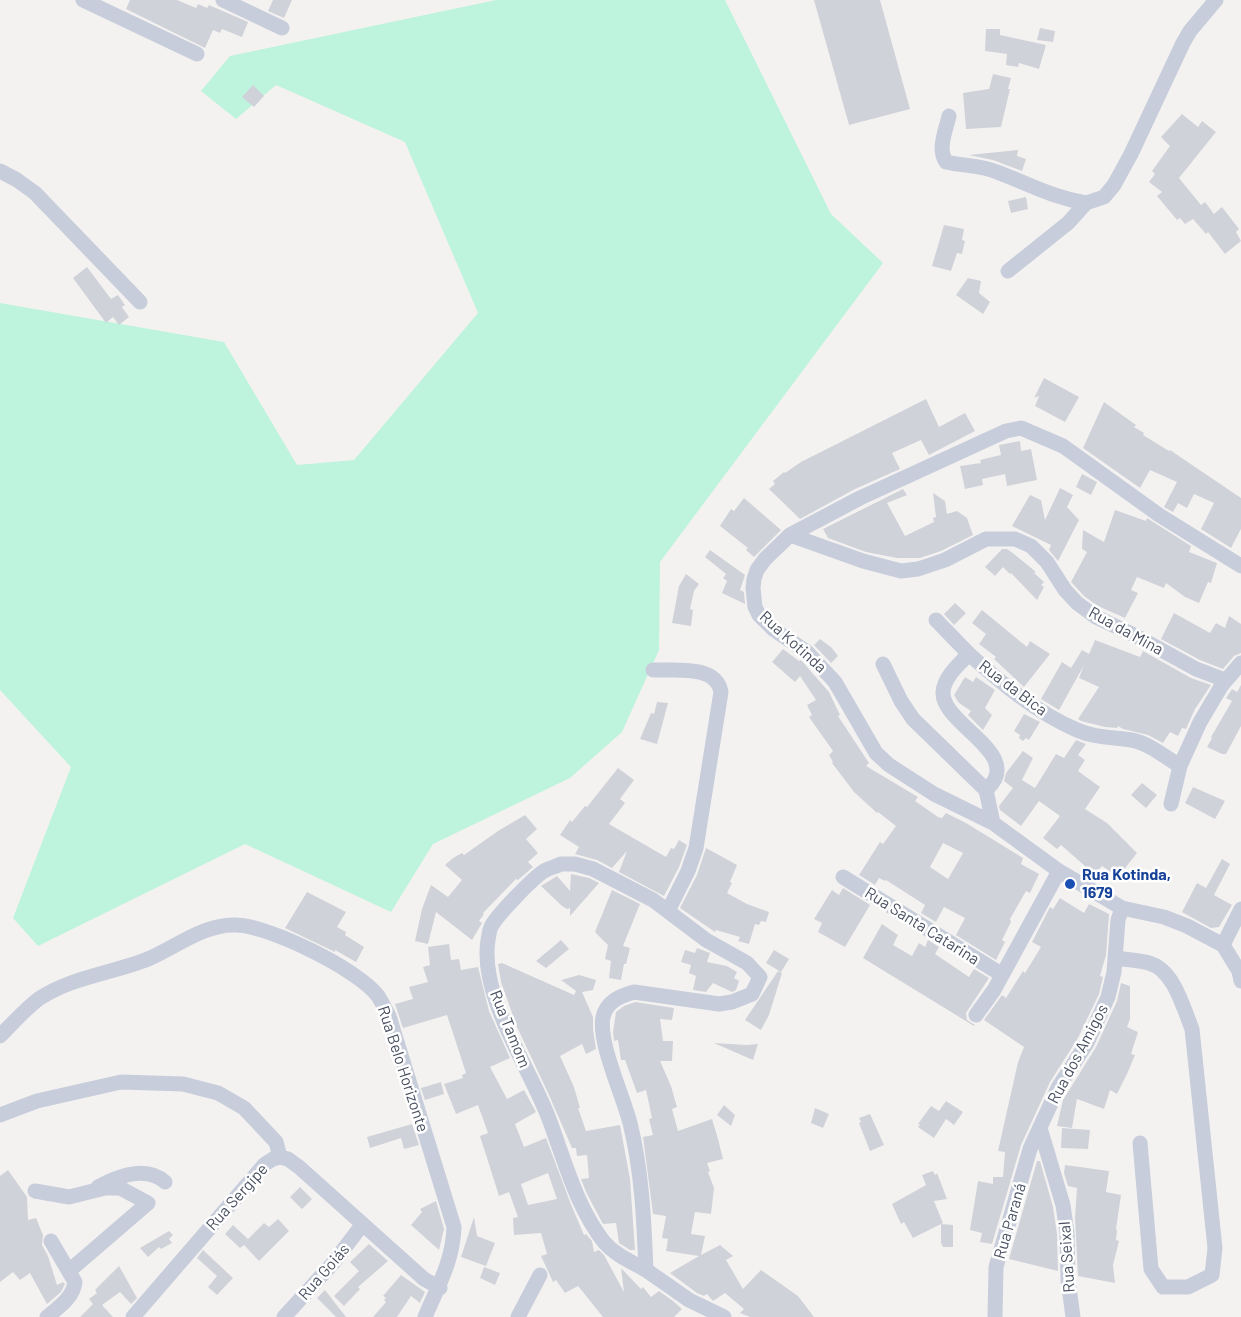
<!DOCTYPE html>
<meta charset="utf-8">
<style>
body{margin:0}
canvas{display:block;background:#f4f2f1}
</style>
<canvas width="1241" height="1317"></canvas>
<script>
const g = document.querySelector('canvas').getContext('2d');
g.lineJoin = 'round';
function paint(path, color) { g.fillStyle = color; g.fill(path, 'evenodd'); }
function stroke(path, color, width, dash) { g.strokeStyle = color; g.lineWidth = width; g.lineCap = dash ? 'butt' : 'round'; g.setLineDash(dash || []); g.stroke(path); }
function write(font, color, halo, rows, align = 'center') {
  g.font = font + ' Barlow,sans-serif'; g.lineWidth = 5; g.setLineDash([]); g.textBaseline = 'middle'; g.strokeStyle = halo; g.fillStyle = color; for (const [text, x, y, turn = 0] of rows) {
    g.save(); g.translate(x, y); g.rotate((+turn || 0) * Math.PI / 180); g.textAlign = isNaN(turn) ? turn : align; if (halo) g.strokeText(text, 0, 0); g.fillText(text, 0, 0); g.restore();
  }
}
const green = new Path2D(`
 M496,0H725L831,214L883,263L660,562L659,650L622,732L570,778L433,844L391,912L245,844L38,946L13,918L71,767L0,690V303L224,342L297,465L354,460L478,313L405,142L276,85L236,119L201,91L230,56Z`);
const building = new Path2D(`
 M130,0H177L196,8L198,4L207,8L209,5L248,22L242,37L222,29L220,33L213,30L205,48L126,9Z
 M273,0H292L284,18L268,11Z
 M814,0H880L910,109L849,125Z
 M1040,28L1055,31L1053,42L1037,40Z
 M986,29H1000V35L1046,45L1039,69L1019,63L1018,67L1006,65L1007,54L985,51Z
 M993,74L1011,78L1008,89H1010L1001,127L966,129L963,93L989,89Z
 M253,85L264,96L254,107L242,97Z
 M1182,114L1198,127L1202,121L1216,132L1179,178L1201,205L1205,202L1214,214L1222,207L1239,229L1236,232L1241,241L1225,254L1208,232L1206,234L1193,219L1185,224L1180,218L1177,220L1157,196L1162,192L1149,182L1155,174L1152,171L1170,146L1161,137Z
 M1018,150L1017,156L1026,159L1022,171L993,160L969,155Z
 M1026,197L1028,209L1011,213L1008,201Z
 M944,225L964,229L962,240L965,241L962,254L957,253L951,271L932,266Z
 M87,267L111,299L118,295L125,305L122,307L129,317L119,325L113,317L106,323L73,278Z
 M968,278L981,281L979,293L990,302L983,314L956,295Z
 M1044,378L1079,397L1065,422L1035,406L1039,396L1034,398Z
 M926,399L939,427L965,413L975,431L929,455L921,440L892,453L900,469L855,489L800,519L769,489L775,484L773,481L784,472L785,473L801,462Z
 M1104,402L1136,425L1134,427L1144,433L1143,435L1169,451L1170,450L1241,498V529L1231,548L1201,529L1214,503L1194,494L1187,508L1178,503L1173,512L1164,507L1177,482L1150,470L1140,488L1083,448Z
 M1020,441L1021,451L1031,449L1037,480L1007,486L1005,474L982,479L983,485L965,489L960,466L981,463L980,460L1001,455L999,445Z
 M1082,474L1097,482L1091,495L1076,487Z
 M1060,488L1073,495L1067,507L1079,520L1058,561L1049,550L1051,545L1012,526L1030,495L1041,500L1045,520Z
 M903,489L907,495L887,503L905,536L934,522L933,518L936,517L933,493L945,501L947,514L957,511L967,518L973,535L941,551L920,558H897L866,552L828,538L823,529Z
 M744,498L781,530L754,557L746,550L748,548L720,526L731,509L734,511Z
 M1115,510L1146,521L1147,518L1191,546L1189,552L1217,563L1211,583L1208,582L1199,603L1185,597L1166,583L1164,588L1137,577L1131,590L1138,593L1125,618L1098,606L1084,596L1073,584L1071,582L1087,552L1082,549L1083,530L1104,542Z
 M1002,549H1007L1014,554L1036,572L1034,573L1044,582L1041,585L1044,587L1037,600L1011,573L1010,574L1003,567L995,576L985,567Z
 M710,550L745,575L740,590L744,592L745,604L722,593L727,581L723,578L726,574L705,557Z
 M686,574L699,584L694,591L690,609L693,610L691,626L672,623L679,586Z
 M955,603L966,613L954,625L944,614Z
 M982,610L1027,647L1030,641L1050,654L1024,687L994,659L996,657L979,644L986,634L972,623Z
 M1174,613L1210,633L1216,623L1225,628L1229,616L1241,624V653L1234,656L1223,669L1200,660L1161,639Z
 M820,639L831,647L838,656L831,663L814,645Z
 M1095,640L1140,657L1143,651L1191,678L1211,685L1195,709L1186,729L1182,728L1178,736L1170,732L1163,743L1148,735L1123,729L1118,726L1117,728L1105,727L1081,721L1078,719L1099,687L1079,678L1084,665L1059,710L1041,699L1062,662L1071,668L1082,650L1089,654Z
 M783,649L799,661L801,660L829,692L840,715L838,716L869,763L866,766L918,797L915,801L938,817L942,818L946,813L966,823L1023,858L1021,864L1039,874L1030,893L1026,891L1010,919L1011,922L1002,940L1005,942L996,960L956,935L965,918L944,907L936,922L921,913L925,905L886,880L885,881L879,878L875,885L859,875L880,842L883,844L896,826L878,812L877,813L854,792L832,763L833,762L829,755L833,751L809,717L812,715L807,705L816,700L800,676L795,682L772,662ZM943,843L963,853L948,879L930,867Z
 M965,677L973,682L976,677L995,690L985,708L992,715L983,730L968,715L971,711L959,703L954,695Z
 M1241,685V726L1226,754H1222L1207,747L1212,738L1211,737L1232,701L1226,698L1232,689L1237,692Z
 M657,702L668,703L657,744L640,739L651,713L654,714Z
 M1024,714L1040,722L1029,740L1026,738L1023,741L1019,738L1020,735L1014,731Z
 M1076,740L1086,744L1078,755L1085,760L1078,771L1100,787L1085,809L1107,823L1137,853L1118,877L1102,866L1093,877L1082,870L1085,866L1061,845L1057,849L1043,838L1060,816L1039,801L1021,826L1000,810L999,806L1013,788L1004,781L1006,773L1023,751L1033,758L1022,780L1035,788L1056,754L1064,758Z
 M618,768L634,780L620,799L625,803L609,824L666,857L671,848L674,849L679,840L687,845L679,867L664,896L619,872L627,851L612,868L597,860L575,854L579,847L560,835L570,820L572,822L585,806L587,807Z
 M1142,783L1157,795L1146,808L1131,795Z
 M1193,787L1225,801L1215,819L1185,803Z
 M525,815L537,829L526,839L538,853L528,862L533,867L518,880L516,879L483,913L484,914L479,921L482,923L472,940L436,912L428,944L415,941L422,909L431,885L448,897L462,880L445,865L453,858L462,853L464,855L498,831Z
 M706,848L737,865L730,882L732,883L727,893L747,904L769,912L766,922L761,921L759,925L755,924L749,944L738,941L740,937L716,930L715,932L680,908L697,875Z
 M1222,859L1230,864L1214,895L1232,905L1219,927L1211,928L1182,912L1197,883L1206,888Z
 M571,874L589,878L599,883L570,916V908L567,909L562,906L541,886L557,876L570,891Z
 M843,888L870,905L845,947L818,932L822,923L814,919L832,890L839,895Z
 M612,890L640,904L623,946L630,948L626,964H624L621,980L609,978L611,961L605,959L608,945L595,932Z
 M307,892L346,912L337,927L346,932L345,935L364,947L356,962L335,950V952L285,928Z
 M1060,898L1084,913L1089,904L1109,914L1106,955L1100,976L1103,977L1099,994L1078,1038L1050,1082L1021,1145L992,1244L980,1242L982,1233L970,1230L978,1181L993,1184V1177H1003L1005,1152L998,1151L1018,1062L1024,1047L984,1020L1002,995L1006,998L1023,971L1025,973L1041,947L1032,942L1050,907L1053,909Z
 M882,924L898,935L893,945L912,956L919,943L925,947L928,940L939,947L935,954L969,977L974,969L989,978L966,1013L967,1020L975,1025L974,1026L863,958Z
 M561,940L569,949L546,968L536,961Z
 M449,944L451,960L459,959L461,970L478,967L489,1011L510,1058L490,1067L507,1099L524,1090L536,1112L515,1124L524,1147L546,1138L570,1202L584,1235L586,1234L592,1241L594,1252L599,1250L604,1255L624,1292L621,1268L641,1289L643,1287L651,1297L659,1291L673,1301L682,1309L674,1317H603L578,1286L565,1293L556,1280L553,1282L541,1256L547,1254L541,1233L514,1235L513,1218L518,1217L509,1192L499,1196L480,1136L488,1133L478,1105L456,1114L444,1084L463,1078L462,1075L466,1073L447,1015L403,1028L395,1004L413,999L409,987L428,982L423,967L430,965L428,947ZM548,1173L557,1199L528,1205L521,1184Z
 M697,948L710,953L707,962L727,966L737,972L734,978L739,981L736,990L732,992L713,983L706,992L693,990L696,976L689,973L691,965L681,962L685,950L695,953Z
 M774,950L789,959L781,972L766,963Z
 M502,963L574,995L576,991L561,980L579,975L596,980L593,990L582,992L593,1017V1029L596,1049L586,1054L582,1044L560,1056L574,1087L580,1108H578L586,1131L620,1125L630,1179L635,1250H630L619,1243L616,1223L603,1224L587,1194L581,1179L589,1178L587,1155L577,1156L576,1148H572L549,1095L517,1027L501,982L498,964Z
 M778,971L782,973L769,1015L761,1030L745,1020Z
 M1121,983L1130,986V1019L1127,1027L1138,1032L1131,1054L1135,1055L1127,1074L1117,1094L1110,1090L1104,1109L1077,1099L1072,1128L1057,1126L1063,1100L1096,1047L1117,1001Z
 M635,1002L674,1008L672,1020L660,1019L663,1041H673L672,1061H660L671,1086L677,1107L672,1109L678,1131L712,1119L718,1139L723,1159L707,1163L710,1171L708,1172L714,1188L711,1214L695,1212L691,1234L705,1236L701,1255L720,1245L733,1256L726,1260L743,1289L761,1270L798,1296L814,1317H750L740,1313L744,1309L725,1293L713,1301L707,1294L704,1296L697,1293L670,1273L699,1256L666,1251L668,1239L662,1238L666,1216L653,1214L643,1137L653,1135L649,1119L652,1118L646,1090L637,1093L625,1060H621L618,1040L614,1041L613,1032L616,1012L624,1006Z
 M714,1043L747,1045L758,1044L753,1060Z
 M441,1082L444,1094L425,1100L421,1088Z
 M946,1101L963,1112L954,1125L946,1119L934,1138L918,1127L920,1125L918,1124L931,1106L939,1111Z
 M724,1105L735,1115L731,1126L717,1115Z
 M815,1108L829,1114L823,1128L811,1123Z
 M870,1114L884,1145L870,1151L859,1123L861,1122L859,1118Z
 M412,1124L419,1145L404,1149L401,1138L370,1148L367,1137Z
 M1062,1128L1090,1130L1088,1149L1061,1148Z
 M1037,1161H1040L1053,1207L1057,1234L1058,1271L1009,1259Z
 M1065,1165L1109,1171L1106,1192L1121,1195L1116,1229L1117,1230L1116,1240L1119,1241L1113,1265L1115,1283L1078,1276L1075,1218L1077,1188L1068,1186L1064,1173Z
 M8,1170L27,1197L28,1220L36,1218L43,1235L42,1245L48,1256L57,1285L63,1282L65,1284L61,1292L47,1304L30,1273L20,1280L13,1272L0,1282V1176Z
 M933,1171L935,1175L937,1173L947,1199L934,1201L943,1223L913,1238L904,1222L901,1224L892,1204L926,1185L922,1175Z
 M300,1187L312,1199L302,1209L290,1197Z
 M436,1201L444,1229L439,1250L411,1225L422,1212L420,1209Z
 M474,1217L477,1236L495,1243L486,1266L461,1257Z
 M278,1219L289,1231L259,1261L244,1245L240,1248L225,1234L233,1225L248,1239L264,1223L269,1227Z
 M941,1224L953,1225V1247H943L941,1243Z
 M169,1231L173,1235L169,1239L172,1243L161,1249L159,1247L148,1257L140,1248Z
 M369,1244L388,1261L358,1287L360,1289L344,1306L334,1296L359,1271L350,1262Z
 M203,1250L233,1278L217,1295L208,1287L217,1276L197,1258Z
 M119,1266L137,1298L131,1304L120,1292L102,1305L113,1317H80L93,1304L89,1299L97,1293L95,1290Z
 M484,1267L500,1273L495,1285L480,1278Z
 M401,1275L425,1292L420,1303L411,1296L397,1317H373L386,1302L384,1300L386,1298L383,1296Z
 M325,1290L346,1317H336L317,1298Z`);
const minor = new Path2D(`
 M83,0L197,54
 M223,0L282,28
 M949,116C946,130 937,149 946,162C963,166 981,165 997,172C1029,184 1051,197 1086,203
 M0,171L17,180L35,193L140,302
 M1008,271L1068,223L1086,203L1104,197L1114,185L1131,154L1183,43L1190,31L1216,0
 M790,535L863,561L901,571L918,569L945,560L986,539H1015L1031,546L1047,562L1065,590L1077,603L1096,617L1136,636L1196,669L1225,680
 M1241,566L1159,515L1063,446L1021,428L1006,431L860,498L790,535L765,559L757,570L754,579L753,588L755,607L759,615L773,629L807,652L835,682L876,753L889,765L934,794L993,823L1059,871L1122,908L1164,917L1187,926L1223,945L1239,971L1241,981
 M936,620L969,654
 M883,664L901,701L913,719L986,790
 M653,670C674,671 716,664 721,692L696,848L688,871L668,911
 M1171,804L1180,766
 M993,823L986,790C1027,754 941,725 943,692C944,677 959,664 969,654C1001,683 1037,713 1077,730C1095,738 1112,737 1131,740C1149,743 1165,757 1180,766L1200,722L1222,685L1241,663
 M561,864H575L593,869L653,900L706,940L747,963L760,977L752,994L732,1002L719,1004L634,992C620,996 607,1001 603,1017C598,1043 623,1095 630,1123C642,1171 644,1221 646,1270C632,1262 615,1255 604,1242C576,1206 565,1161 549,1119C530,1068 479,996 488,940C489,936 489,931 491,927C496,916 533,878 544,871C549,868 555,867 561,864Z
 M843,877L1001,974
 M1223,945L1241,909
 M1116,958C1127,960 1139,960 1149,963C1174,970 1183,1007 1192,1029L1215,1248L1212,1275L1188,1287H1163L1151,1269L1140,1143
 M976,1015L994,990L1059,871
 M0,1036C13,1023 26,1008 40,998C72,977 113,973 148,959C176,947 205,923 237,925C269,926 358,969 378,996C382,1002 385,1009 389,1016L454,1227C453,1261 438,1286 425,1317
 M0,1115L37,1101L121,1082L183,1084L218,1093L244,1108L276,1142L280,1157
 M1040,1128L1063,1205L1067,1233L1068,1280L1073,1317
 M98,1187C118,1176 146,1165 165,1182
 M35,1191L69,1197L105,1188H120L148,1203L69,1271
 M646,1270L689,1300L724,1317
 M47,1317C59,1307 73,1298 75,1282L51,1241
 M133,1317L265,1164L273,1159L280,1157L288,1159L299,1167L424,1279L440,1288
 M284,1317L334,1262L362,1225
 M518,1317L540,1275
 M995,1317L996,1267L1030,1149L1059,1086L1087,1043L1108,997L1114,972L1118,920L1122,908`);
const markers = [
 [1070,884,6,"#1a4fb4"]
];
const streetNames = [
 ["Rua da Mina",1126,631,29],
 ["Rua Kotinda",793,642,42],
 ["Rua da Bica",1013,688,37],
 ["Rua Santa Catarina",922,926,32],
 ["Rua Tamom",510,1029,68],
 ["Rua dos Amigos",1078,1054,-62],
 ["Rua Belo Horizonte",403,1069,72],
 ["Rua Sergipe",237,1197,-48],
 ["Rua Paraná",1010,1221,-74],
 ["Rua Seixal",1067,1257,-94],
 ["Rua Goiás",324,1272,-49]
];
const transitNames = [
 ["Rua Kotinda,",1082,875],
 ["1679",1082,893]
];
paint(green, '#bef3de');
paint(building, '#d0d2d9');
stroke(minor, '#c7cdda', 15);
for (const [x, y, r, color] of markers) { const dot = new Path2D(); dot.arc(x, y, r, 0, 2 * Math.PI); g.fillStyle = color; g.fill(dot); stroke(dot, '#fff', 2); }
write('16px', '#484f60', '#fff', streetNames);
write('bold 16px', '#164399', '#fff', transitNames, 'left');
</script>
